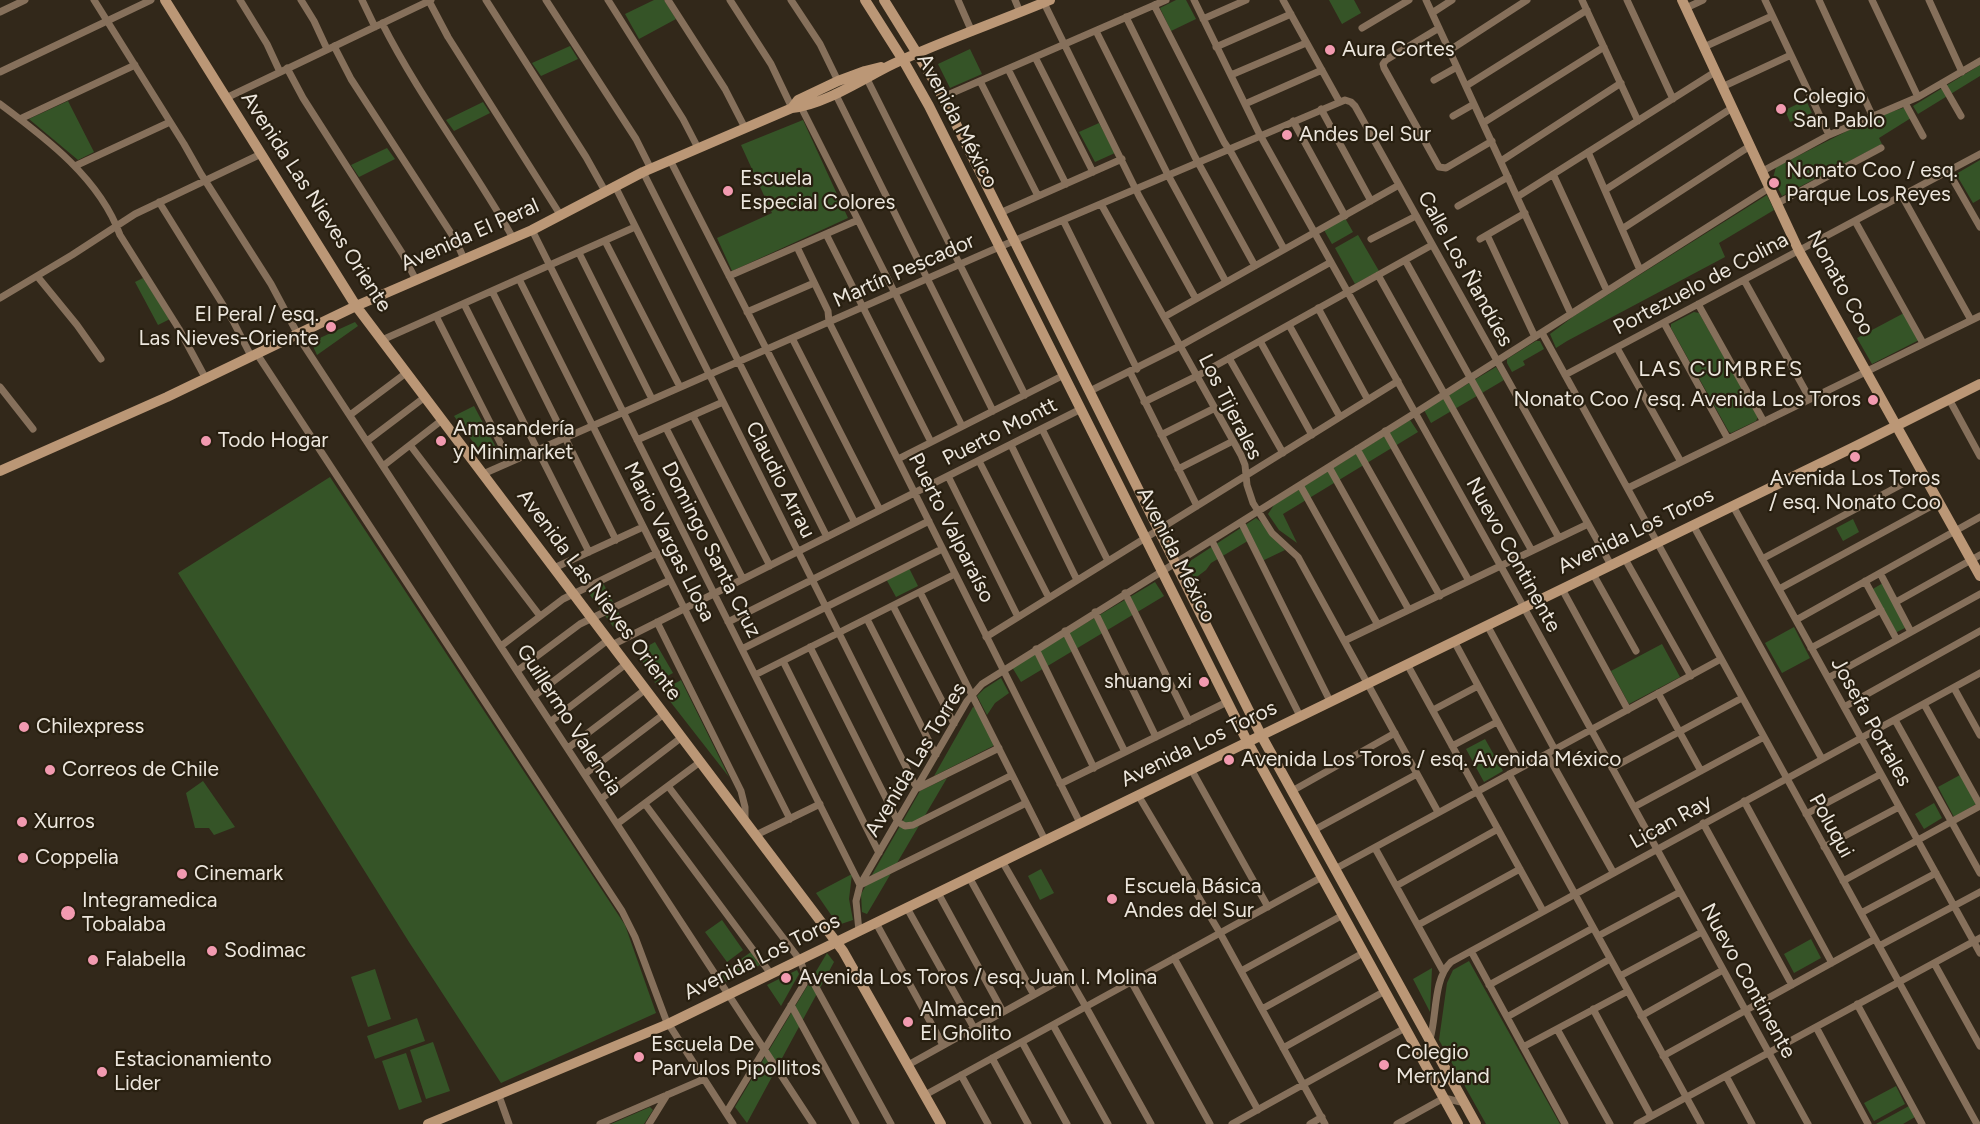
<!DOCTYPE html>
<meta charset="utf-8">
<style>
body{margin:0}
canvas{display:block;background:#32281a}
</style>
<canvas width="1980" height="1124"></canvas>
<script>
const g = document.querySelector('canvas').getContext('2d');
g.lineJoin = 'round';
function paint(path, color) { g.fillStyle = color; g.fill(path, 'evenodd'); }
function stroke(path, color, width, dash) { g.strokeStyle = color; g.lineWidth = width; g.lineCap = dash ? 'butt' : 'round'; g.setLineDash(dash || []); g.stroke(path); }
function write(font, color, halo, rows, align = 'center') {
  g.font = font + ' Figtree,sans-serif'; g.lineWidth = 4.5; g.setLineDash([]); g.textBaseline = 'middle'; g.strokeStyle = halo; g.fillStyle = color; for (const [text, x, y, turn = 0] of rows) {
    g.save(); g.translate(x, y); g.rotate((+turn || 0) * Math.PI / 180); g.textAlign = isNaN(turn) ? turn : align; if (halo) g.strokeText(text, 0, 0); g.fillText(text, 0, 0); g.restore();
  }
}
const green = new Path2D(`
 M654,0H664L676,19L639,39L625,14Z
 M1176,0H1186L1196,19L1171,31L1160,8Z
 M1329,0H1354L1361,13L1342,24Z
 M570,46L578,59L541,76L532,63Z
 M970,49L982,74L950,88L938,64Z
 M1980,65V76L1918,114L1913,106Z
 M1806,100L1812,113L1790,122L1785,110Z
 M68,101L94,152L78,160L29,119Z
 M483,102L490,113L454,131L446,120Z
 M1906,107L1911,118L1879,138L1882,144L1782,196L1773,178L1776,167L1873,118Z
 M803,120L848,218L732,271L717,238L772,213L741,145Z
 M1099,123L1115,153L1095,162L1079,132Z
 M387,148L395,159L359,177L351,165Z
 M1980,160V199L1973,203L1956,174Z
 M1767,195L1774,210L1719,243L1725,257L1567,341L1556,348L1550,334L1574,316Z
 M1345,218L1353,232L1332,244L1324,230Z
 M1358,235L1379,271L1355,284L1335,248Z
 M143,278L170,319L158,325L135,282Z
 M1694,312L1699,313L1758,417L1756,421L1731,433L1729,432L1671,328V324Z
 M1904,313L1919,340L1872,364L1857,338Z
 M355,322L358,326L317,355L311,342Z
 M1536,341H1540L1544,349L1523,361L1525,365L1512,372L1507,363V359Z
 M1496,367L1504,380L1431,423L1424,410Z
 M474,406L498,451L484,457L454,416Z
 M1410,420L1418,432L1283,514L1297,543L1279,530L1268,514L1274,505Z
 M330,477L625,925L656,1013L501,1083L409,942L178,573Z
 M1256,518C1266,525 1275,541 1285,550L1262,561L1251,539L1211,563L1206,570L1194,579L1187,563Z
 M1853,519L1859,532L1843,541L1836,528Z
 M908,566L918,586L896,597L885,577Z
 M1155,582L1164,596L1021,682L1012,667Z
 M603,583L626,627L617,632L587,591Z
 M1883,583L1907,627L1895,633L1871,590Z
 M1794,627L1810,658L1782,673L1765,643Z
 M655,642L673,673L655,683L637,652Z
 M1662,644L1680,677L1629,704L1611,671Z
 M1001,678L1009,693L995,703L987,715L977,696L984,689Z
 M681,680L729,777L662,691Z
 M973,707L976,708L994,743L993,746L934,776Z
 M1485,739L1503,771L1484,782L1466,749Z
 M1960,775L1976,804L1954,817L1938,787Z
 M947,778L867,914L862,912L861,894L920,791Z
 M203,781L235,827L214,835L209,828H195L186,793Z
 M1934,803L1942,818L1924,829L1915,814Z
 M1041,869L1054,893L1040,900L1028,876Z
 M852,874L849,899L853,920L838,925L816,893Z
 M722,920L743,950L727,962L705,932Z
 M1811,939L1821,958L1794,973L1784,954Z
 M751,952L760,965L726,982L721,973Z
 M827,953L834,962L747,1123L735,1107Z
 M1469,961L1560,1124H1486L1439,1040L1447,983L1453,970Z
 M1432,968L1430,1012L1413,979Z
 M375,969L391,1019L368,1027L351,977Z
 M797,970L799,974L781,1006L767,985Z
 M417,1018L425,1041L375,1059L367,1036Z
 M433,1042L450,1091L426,1099L410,1050Z
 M406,1053L422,1102L399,1110L382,1061Z
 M1896,1086L1905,1104L1874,1121L1864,1103Z
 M1909,1106L1915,1117L1903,1124H1876Z
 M650,1107L653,1110L644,1124H611Z`);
const street = new Path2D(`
 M94,0L184,144L201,174L271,284L303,344L813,1124
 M240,0L267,44L280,72
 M301,0L314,21L327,49
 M362,0L375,27
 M486,0L586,157L605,191
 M546,0L636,139L651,169
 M608,0L683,119L698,148
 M668,0L725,89L745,128
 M730,0L771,64L792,108
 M791,0L820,44L838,81
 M958,0L972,32
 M1015,0L1020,12
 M1194,0L1260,135L1532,622L1808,1124
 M1283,0L1339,101
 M1426,0L1571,314
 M1582,0L1638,121
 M1627,0L1673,99
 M1765,0L1829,135
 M1819,0L1872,115
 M1872,0L1918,97
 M1929,0L1962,72
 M429,1L448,37L561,216
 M1044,3L1139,196L1196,299
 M1154,5L1224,142L1232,154L1284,249
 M1686,8L1703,0
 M0,12L25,0
 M1432,13L1452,0
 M1126,17L1195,157L1255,266
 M1203,19L1246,0
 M382,23C420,98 472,165 513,238
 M1362,28L1409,0
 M1439,28L1386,60L1383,64L1384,68L1439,167L1446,168L1492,141
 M1096,31L1168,175L1226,282
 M334,46L351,79L456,241L464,259
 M1216,47L1291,14
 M1704,47L1772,16
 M1450,50L1527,0
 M1035,57L1093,172
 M287,68L303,98L402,253L416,280
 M1008,69L1066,184
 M0,72L151,0
 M1231,75L1306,43
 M867,79L1025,395
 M1434,80L1457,67
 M980,81L1038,196
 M1942,83L1961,116
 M1466,86L1587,10
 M1722,87L1791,55
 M835,93L993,411
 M943,97L1166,0
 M226,98L431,0
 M1905,103L1923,136
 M0,104C47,139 100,179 120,235L179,329L206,379
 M1245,104L1322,70
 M801,107L962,426
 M1321,109L1371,201
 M1453,116L1474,104
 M20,119L135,65
 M1293,121L1345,216
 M1483,123L1604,47
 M1588,152L1640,270
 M670,160L855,523
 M1501,161L1621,83
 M75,166L170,122
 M1948,171L1980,227
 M643,172L827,537
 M1761,172L1829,135L1918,97L1980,61
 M1553,174L1607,291
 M615,186L914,783L918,788L999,748
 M1605,190L1732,108
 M1902,196L1971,320
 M1517,197L1715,72
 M159,202L233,321L251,356
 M1101,204L1241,455L1245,465L1247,485L1253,503L1272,533L1298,557L1438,812
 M1776,204L1881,148
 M1458,206L1508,177
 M1000,213L1122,159
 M1063,220L1137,369
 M1855,221L1923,343
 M1622,229L1750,146
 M532,230L860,885
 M826,234L931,442
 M1487,235L1535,337
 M1371,239L1416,216
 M1480,239L1525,213
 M605,241L680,387
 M797,247L828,311L829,322L1080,823
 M579,253L652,399
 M1405,260L1559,538
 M1378,275L1532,551
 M37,276L77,325L101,359
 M729,276L858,220
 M519,279L790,819
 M1744,280L1810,399
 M492,291L616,540
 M0,298L72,255L135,214L261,154
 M464,304L589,552
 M1698,304L1764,422
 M1318,308L1368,400
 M747,312L814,283
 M436,316L510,462
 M1164,317L1399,185
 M1664,323L1728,439
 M1289,325L1340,417
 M1542,333L1977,1124
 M792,338L880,510
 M382,340L635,227
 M1260,341L1312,435
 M1617,348L1681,462
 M257,354L622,911L635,937L666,1020L733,1124
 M1229,358L1283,453
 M1130,372L1197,506
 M1565,375L1980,154
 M0,387L33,429
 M1090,391L1180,346L1331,262
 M1949,399L1980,456
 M1144,402L1197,376L1432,245
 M350,415L406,373
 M693,416L770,566
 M666,428L743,579
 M1042,429L1108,561
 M1385,431L1469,581
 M1161,435L1215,408
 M637,440L723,402
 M367,441L425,397
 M410,445L540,616
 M1011,445L1077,580
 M1357,449L1440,596
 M898,459L1064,375
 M979,461L1049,598
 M383,466L442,420
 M1329,467L1409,610
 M1178,469L1233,441
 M483,474L990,251L1345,100L1351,102L1355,106L1611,565
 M948,476L1018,617
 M1300,485L1378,625
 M1628,488L1980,316
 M1733,506L1980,953
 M1241,522L1330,701
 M1693,525L1822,759
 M1212,541L1300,716
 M1625,559L1691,676
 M1762,559L1923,473
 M554,568L643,527
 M1880,573L1911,632
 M1593,574L1636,651
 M1865,581L1897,640
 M1562,589L1628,710
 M1779,589L1939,502
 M920,592L1045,840
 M1125,593L1189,721
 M1896,602L1980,555
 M893,606L954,724
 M1095,612L1156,737
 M867,619L936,755
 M1796,620L1980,517
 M657,622L741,791L745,807V821
 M728,622L929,521
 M1487,625L1555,750
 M1065,631L1125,752
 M986,637L1398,381
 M1344,641L1588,524
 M1454,641L1522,767
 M612,645L1081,409
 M501,646L563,599L657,553
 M810,647L898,822L905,826L913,825L1012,775
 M1811,648L1881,610
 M742,649L942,549
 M1036,649L1094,768
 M783,661L879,853
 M1407,664L1543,911
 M517,671L580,624L670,580
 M755,675L955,574
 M1828,678L1980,594
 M1954,688L1980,735
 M1658,693L1701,771
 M534,696L608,640
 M1924,704L1980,805
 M1844,707L1980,631
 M1433,710L1478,686
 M1895,720L1980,873
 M550,722L626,664
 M1452,746L1497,722
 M568,748L646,689
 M1547,754L1613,872
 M1612,768L1742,698
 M1191,769L1268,907
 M585,774L664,714
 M1509,774L1701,1124
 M1060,784L1227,702
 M668,786L800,960L806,976L804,984L726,1113
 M1292,791L1395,733
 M1138,795L1220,933L1325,1124
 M601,799L682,737
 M1744,801L1832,963
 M645,804L771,974
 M1634,807L1764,737
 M1806,814L1881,774
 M1703,823L1792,985
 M617,824L700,762
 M1314,830L1417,774
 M756,835L820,804
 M1824,847L1899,807
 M1375,848L1443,971
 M1002,861L1086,1007L1151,1124
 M1335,869L1721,659
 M969,877L1034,995
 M1843,881L1980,806
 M860,885L1026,803
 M1396,886L1498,829
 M938,893L1003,1012
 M907,908L974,1028
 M1861,913L1936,873
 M876,923L943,1045
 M1418,925L1520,869
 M859,931L856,901L860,885L967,701L982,684L1415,413L1769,188
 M1598,936L1680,892
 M1879,946L1980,892
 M1471,951L1565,1124
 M1174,958L1258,1110
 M1934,963L1980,1046
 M1241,971L1343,915
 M806,976L812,980L891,1124
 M1620,976L1702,932
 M1131,981L1210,1124
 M1489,985L1593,928
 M1857,1004L1922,1124
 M791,1005L856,1124
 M1262,1009L1363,953
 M1593,1009L1651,1116
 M1641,1016L1723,970
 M1507,1017L1610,959
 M1053,1025L1108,1124
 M1816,1027L1868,1124
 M1557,1029L1610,1124
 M1430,1039C1437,1016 1433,979 1451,962L1980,673
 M1022,1042L1067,1124
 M1523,1047L1628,991
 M1283,1048L1385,991
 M1663,1056L1875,939
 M992,1058L1028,1124
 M908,1065L1068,976
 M961,1075L988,1124
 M1726,1076L1752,1124
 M925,1095L1322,877
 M499,1096L509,1124
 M600,1124L704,1079
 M649,1124L667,1095
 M1232,1124L1405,1028
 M1310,1124L1322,1117
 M1397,1124L1444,1098L1465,1103
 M1637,1124L1980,938`);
const secondary = new Path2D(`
 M165,0L356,306L843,951L941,1124
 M865,0L903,60L929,106L1247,741L1458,1124
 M884,0L936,84L1261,735L1476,1124
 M1682,0L1799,251L1980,576
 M792,108L798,100L838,81L865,71L881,67
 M0,471L167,397L356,306L532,230L643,172L792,108C824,105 864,78 893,64C944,40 998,22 1050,0
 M428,1124L668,1024L1854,447L1980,384`);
const markers = [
 [1330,50,6,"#f29ab0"],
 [1781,109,6,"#f29ab0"],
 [1287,135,6,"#f29ab0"],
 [1774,183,6,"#f29ab0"],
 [728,191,6,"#f29ab0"],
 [331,327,6,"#f29ab0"],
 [1873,400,6,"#f29ab0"],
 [206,441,6,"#f29ab0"],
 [441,441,6,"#f29ab0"],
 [1855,457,6,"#f29ab0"],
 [1204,682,6,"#f29ab0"],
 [24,727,6,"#f29ab0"],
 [1229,760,6,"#f29ab0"],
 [50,770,6,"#f29ab0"],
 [22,822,6,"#f29ab0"],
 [23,858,6,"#f29ab0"],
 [182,874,6,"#f29ab0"],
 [1112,899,6,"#f29ab0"],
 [68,913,8,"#f29ab0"],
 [212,951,6,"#f29ab0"],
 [93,960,6,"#f29ab0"],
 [786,978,6,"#f29ab0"],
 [908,1022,6,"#f29ab0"],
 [639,1057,6,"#f29ab0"],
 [1384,1065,6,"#f29ab0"],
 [102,1072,6,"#f29ab0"]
];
const poiNames = [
 ["Aura Cortes",1342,50],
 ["Colegio",1793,97],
 ["San Pablo",1793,121],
 ["Andes Del Sur",1299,135],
 ["Nonato Coo / esq.",1786,171],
 ["Parque Los Reyes",1786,195],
 ["Escuela",740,179],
 ["Especial Colores",740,203],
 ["El Peral / esq.",319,315,"right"],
 ["Las Nieves-Oriente",319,339,"right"],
 ["Nonato Coo / esq. Avenida Los Toros",1861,400,"right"],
 ["Amasandería",453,429],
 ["y Minimarket",453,453],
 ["Todo Hogar",218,441],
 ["Avenida Los Toros",1855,479,"center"],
 ["/ esq. Nonato Coo",1855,503,"center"],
 ["shuang xi",1192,682,"right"],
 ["Chilexpress",36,727],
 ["Avenida Los Toros / esq. Avenida México",1241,760],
 ["Correos de Chile",62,770],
 ["Xurros",34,822],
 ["Coppelia",35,858],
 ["Cinemark",194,874],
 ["Escuela Básica",1124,887],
 ["Andes del Sur",1124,911],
 ["Integramedica",82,901],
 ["Tobalaba",82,925],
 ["Sodimac",224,951],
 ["Falabella",105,960],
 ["Avenida Los Toros / esq. Juan I. Molina",798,978],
 ["Almacen",920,1010],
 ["El Gholito",920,1034],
 ["Escuela De",651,1045],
 ["Parvulos Pipollitos",651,1069],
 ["Colegio",1396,1053],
 ["Merryland",1396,1077],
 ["Estacionamiento",114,1060],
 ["Lider",114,1084]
];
const streetNames = [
 ["Avenida México",957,121,62],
 ["Avenida Las Nieves Oriente",316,202,57],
 ["Avenida El Peral",470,235,-24],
 ["Calle Los Ñandúes",1465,269,61],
 ["Martín Pescador",904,271,-24],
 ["Nonato Coo",1840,283,61],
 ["Portezuelo de Colina",1701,284,-28],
 ["Los Tijerales",1230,407,63],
 ["Puerto Montt",1000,432,-27],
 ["Claudio Arrau",780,480,63],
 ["Puerto Valparaíso",951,528,63],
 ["Avenida Los Toros",1636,531,-26],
 ["Mario Vargas Llosa",669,542,63],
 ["Domingo Santa Cruz",711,550,63],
 ["Avenida México",1176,555,63],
 ["Nuevo Continente",1513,555,61],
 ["Avenida Las Nieves Oriente",599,595,53],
 ["Guillermo Valencia",569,720,57],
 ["Josefa Portales",1871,722,61],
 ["Avenida Los Toros",1199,744,-26],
 ["Avenida Las Torres",916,760,-59],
 ["Lican Ray",1671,822,-29],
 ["Poluqui",1831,826,61],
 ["Avenida Los Toros",762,957,-26],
 ["Nuevo Continente",1748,981,61]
];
const neighbourhoodNames = [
 ["LAS CUMBRES",1721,370]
];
paint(green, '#355427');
stroke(street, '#86705b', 7);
stroke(secondary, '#bb9776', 10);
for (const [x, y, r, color] of markers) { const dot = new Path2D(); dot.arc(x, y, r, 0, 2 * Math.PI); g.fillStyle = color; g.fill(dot); stroke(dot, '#281f10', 2); }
write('21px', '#ece6dd', '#281f10', poiNames, 'left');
write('21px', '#ece6dd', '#281f10', streetNames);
g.letterSpacing = '1.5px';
write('22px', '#ece6dd', '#281f10', neighbourhoodNames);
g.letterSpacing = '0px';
</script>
